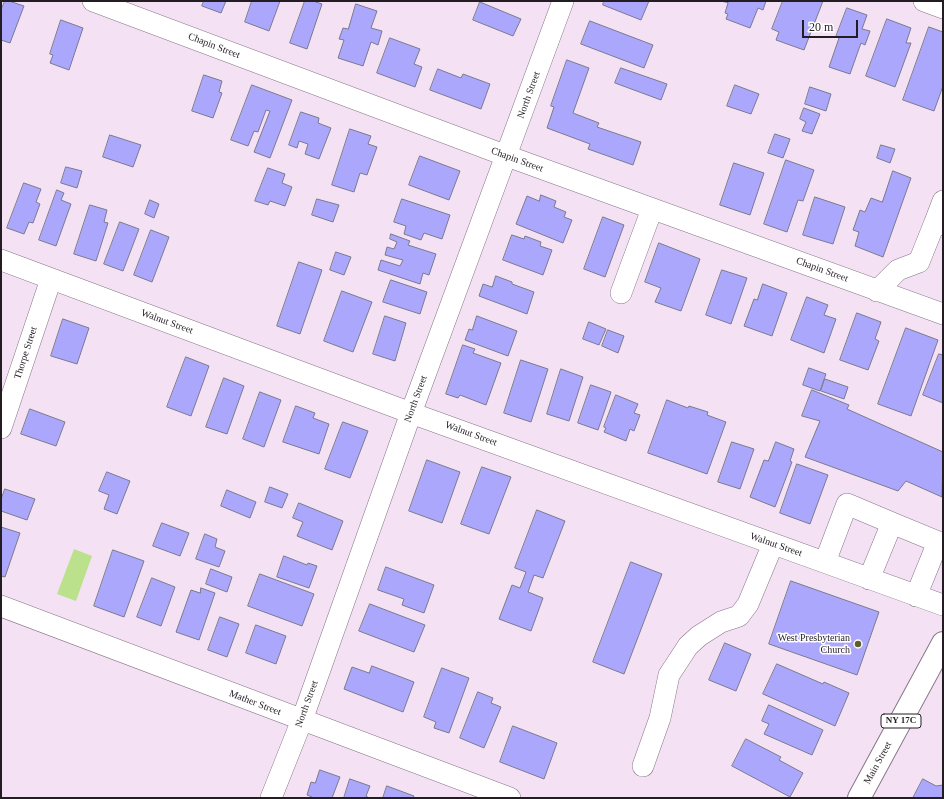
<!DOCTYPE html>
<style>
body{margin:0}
#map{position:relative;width:944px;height:799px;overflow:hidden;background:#f4e2f4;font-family:Georgia,serif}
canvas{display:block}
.frame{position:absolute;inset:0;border:2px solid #231d23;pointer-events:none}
.scale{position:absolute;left:802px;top:20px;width:56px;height:18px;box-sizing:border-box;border:2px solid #231d23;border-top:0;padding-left:5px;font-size:12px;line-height:14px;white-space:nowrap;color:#231d23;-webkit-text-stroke:3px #fff;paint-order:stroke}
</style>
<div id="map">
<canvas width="944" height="799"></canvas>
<div class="frame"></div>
<div class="scale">20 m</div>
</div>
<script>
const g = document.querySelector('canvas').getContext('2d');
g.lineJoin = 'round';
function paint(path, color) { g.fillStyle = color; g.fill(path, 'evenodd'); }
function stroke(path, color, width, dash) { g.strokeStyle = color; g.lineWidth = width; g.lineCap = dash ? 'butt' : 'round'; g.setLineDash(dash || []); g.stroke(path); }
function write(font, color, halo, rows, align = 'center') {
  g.font = font + ' Georgia,serif'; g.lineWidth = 3; g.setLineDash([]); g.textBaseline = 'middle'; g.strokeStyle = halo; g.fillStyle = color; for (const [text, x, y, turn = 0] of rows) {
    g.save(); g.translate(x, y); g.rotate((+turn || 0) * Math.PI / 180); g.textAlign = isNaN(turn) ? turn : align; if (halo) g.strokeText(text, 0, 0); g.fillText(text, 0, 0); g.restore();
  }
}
const green = new Path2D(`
 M74,549L92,556L76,601L57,594Z`);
const building = new Path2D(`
 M5,1H9L24,6L10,43L1,40V10Z
 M204,1H226L221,13L202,6Z
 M252,1H280L269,31L245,22Z
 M305,1H313L322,4L307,49L290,43Z
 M604,1H649L641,20L603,5Z
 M721,1H766L763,10L758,8L750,28L726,19L728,14L725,13L728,3Z
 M783,1H823L804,50L776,40L779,32L772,29Z
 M480,2L521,19L513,36L473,20Z
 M356,4L377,11L371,28L382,31L378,45L371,42L363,66L338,58L344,40L339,39L343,28L348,29Z
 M847,8L867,15L862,29L870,31L865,45L861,43L850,74L829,67L839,38L836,37Z
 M887,19L911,28L906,43H911L895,87L866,76Z
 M61,20L83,28L69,70L50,63L53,55L50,54Z
 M590,21L653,45L644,68L581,44Z
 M929,27L943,32V86L934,111L903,100Z
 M390,38L420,49L414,64L422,67L415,87L377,73Z
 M567,60L589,68L573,113L599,123L597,127L641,142L633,165L588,149L590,144L547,128L554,107L551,106Z
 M621,68L667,84L661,100L615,83Z
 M438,69L461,78L463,74L490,84L481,109L430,90Z
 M204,75L222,81L219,92L222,93L213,118L192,111Z
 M252,85L292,100L270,158L254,152L270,111L266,110L258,132L254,131L248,146L231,140Z
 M735,85L759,94L751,114L727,106Z
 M810,87L831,94L826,111L805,104Z
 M804,108L820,114L812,134L802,131L806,122L800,119Z
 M301,112L319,118L318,123L331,128L319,159L305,154L308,144L299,141L297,148L289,145Z
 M350,129L371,136L368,144L377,147L367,175L360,173L354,192L332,185Z
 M775,134L790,139L783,158L768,153Z
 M110,135L141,145L133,167L103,157Z
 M881,145L895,149L890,163L877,158Z
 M420,156L460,171L449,200L409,185Z
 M786,160L814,170L803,201L798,200L787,232L764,224Z
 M734,163L764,173L750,215L720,205Z
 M66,167L82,171L77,188L61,183Z
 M268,168L285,174L282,183L292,187L285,206L270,201L268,205L255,201Z
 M893,171L911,178L883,257L855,246L859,232L853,230L860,210L865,212L871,198L882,202Z
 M24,183L41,189L36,202L40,204L33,223L29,222L24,234L7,228Z
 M57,190L64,193L61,200L71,204L56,246L39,240Z
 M541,195L556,201L554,207L566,212L564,217L572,220L563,243L516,224L527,196L539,201Z
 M815,197L845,207L833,244L803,235Z
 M317,199L339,205L333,222L312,215Z
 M402,199L450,215L442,239L424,233L421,240L404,234L406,226L394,222Z
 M150,200L159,204L154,218L145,214Z
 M90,205L107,210L104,222L108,223L96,261L74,254Z
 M603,217L624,225L605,277L584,269Z
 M120,222L139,229L123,271L104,264Z
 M151,230L169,237L152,282L134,275Z
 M391,234L410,241L408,245L436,254L429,275L423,273L420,284L378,270L381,260L400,266L403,260L385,255L387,247L394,249L397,242L390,239Z
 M512,235L524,239L525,236L541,242L540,246L552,250L543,275L503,260Z
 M659,243L700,259L681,311L655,302L661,288L645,282Z
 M336,252L351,257L344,275L330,270Z
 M299,262L322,270L300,334L277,326Z
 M722,270L747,278L731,324L706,315Z
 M496,276L512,282V284L534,292L527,314L479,296L483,284L492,287Z
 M391,280L427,292L420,314L383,302Z
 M763,284L787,293L772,336L744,326L754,299L757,300Z
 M342,291L372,302L353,352L324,341Z
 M807,297L828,305L824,315L836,319L824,353L791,340Z
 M857,313L881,322L875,339L879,341L868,370L840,360Z
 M385,316L406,323L395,361L373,354Z
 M477,316L517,331L508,356L465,340L469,329L472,330Z
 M63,319L89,328L77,364L51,356Z
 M589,322L606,329L599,345L583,339Z
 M906,328L938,340L911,416L878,404Z
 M608,330L624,336L618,353L602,346Z
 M463,345L475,349L473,353L501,363L486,405L460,395L458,398L446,394Z
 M939,354L943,355V403L923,395Z
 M186,357L209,366L191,416L167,407Z
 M521,360L548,369L531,422L504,413Z
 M809,368L826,374L820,391L803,385Z
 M561,369L583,377L569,421L547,414Z
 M224,378L244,386L227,434L206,427Z
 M825,379L848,387L844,399L821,391Z
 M591,385L611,392L598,430L578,423Z
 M812,390L849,405L847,409L943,452L942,497L906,481L898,491L805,457L820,421L802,416Z
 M260,392L281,400L264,447L243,439Z
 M616,395L638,404L634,413L640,415L634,431L630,429L626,441L604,432L606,428L604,427Z
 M667,400L688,408L689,406L708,412L707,415L726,422L707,474L648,453Z
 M296,406L315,413L313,418L329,424L319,454L283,442Z
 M30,409L65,422L56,446L21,434Z
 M343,422L368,431L350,478L325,469Z
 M732,442L754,449L740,489L718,482Z
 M776,442L794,449L790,461L792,462L775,507L750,497L764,460L768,461Z
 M427,460L460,472L442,523L409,511Z
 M797,464L828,475L810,524L780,513Z
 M482,467L511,477L489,534L461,524Z
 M107,472L130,481L117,514L104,509L109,495L99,491Z
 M270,487L288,494L282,508L265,502Z
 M5,489L35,499L27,520L1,511V500Z
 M227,490L256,502L250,518L221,506Z
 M299,503L343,521L332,550L297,536L303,522L293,518Z
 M537,510L565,521L543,578L534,575L528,592L543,598L531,631L499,619L512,585L520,588L526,572L515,568Z
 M162,523L189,533L180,556L153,546Z
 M1,527L20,533L5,577L1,576Z
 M205,534L217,539L215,547L225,551L219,567L196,559Z
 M113,550L144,561L124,617L94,606Z
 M284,556L307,565L308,563L317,566L309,588L277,577Z
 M631,562L662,574L624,674L593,662Z
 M386,567L434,585L424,613L402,605L404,599L378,590Z
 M211,569L232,577L227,592L206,584Z
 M260,574L314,594L302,626L248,606Z
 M152,578L175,587L161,626L137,617Z
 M791,581L879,612L857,675L769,644Z
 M201,588L215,593L199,640L176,632L191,590L200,593Z
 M370,604L425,625L414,652L359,631Z
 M220,617L239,624L227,657L208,650Z
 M256,625L286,636L276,664L246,653Z
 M725,643L751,654L736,691L709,680Z
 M777,664L823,684L824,682L849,693L835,726L763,694Z
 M372,666L414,682L403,712L344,689L352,667L369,673Z
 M442,668L469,678L449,733L434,728L436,722L424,717Z
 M478,692L493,698L491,703L501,707L484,748L460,738Z
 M769,705L823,730L812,755L764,734L769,724L762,721Z
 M513,726L557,743L544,779L500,762Z
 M746,739L781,757L779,760L803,773L790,797L732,766Z
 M320,770L340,777L332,798H311L312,797L307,795L311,782L315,783Z
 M350,779L370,786L366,796L369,798H344Z
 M923,779L936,786L943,785V798H913Z
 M387,786L414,796L413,798H383Z`);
const minor = new Path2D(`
 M93,1L507,156L943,314
 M924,1L943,8
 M935,222L943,201
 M1,260L411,413L943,605
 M877,291L898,270L919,262L935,222L943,225
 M621,293L652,209
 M1,428L51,279
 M825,562L847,504L892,523
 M869,579L892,523L943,544
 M916,596L938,542
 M1,606L510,798
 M643,766L660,718L669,675L688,646L699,636L721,622L739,616L748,604L773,544
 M271,798L302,720L411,413L563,1`);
const major = new Path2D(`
 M859,798L943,643`);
const markers = [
 [858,644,4,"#615e2b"]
];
const shields = [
 [901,721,40]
];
const shieldNames = [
 ["NY 17C",901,721]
];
const streetNames = [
 ["Chapin Street",214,46,21],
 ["North Street",529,95,-70],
 ["Chapin Street",517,160,20],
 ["Chapin Street",822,270,20],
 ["Walnut Street",167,322,20],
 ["Thorpe Street",26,353,-72],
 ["North Street",416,399,-70],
 ["Walnut Street",471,434,20],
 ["Walnut Street",776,545,19],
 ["Mather Street",255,703,21],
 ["North Street",307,704,-70],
 ["Main Street",878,763,-61]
];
const poiNames = [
 ["West Presbyterian",850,638],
 ["Church",850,650]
];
paint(green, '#bbe18c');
paint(building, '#aba7fc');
stroke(building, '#7a7a8e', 1);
stroke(minor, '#867686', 22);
stroke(major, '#867686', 24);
stroke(minor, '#fff', 21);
stroke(major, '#fff', 22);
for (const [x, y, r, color] of markers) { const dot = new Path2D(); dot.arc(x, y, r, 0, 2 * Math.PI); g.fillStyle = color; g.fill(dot); stroke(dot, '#fff', 1.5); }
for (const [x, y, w] of shields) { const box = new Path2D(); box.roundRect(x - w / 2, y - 7, w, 14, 3); g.fillStyle = '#fff'; g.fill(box); stroke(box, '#231d23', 1); }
write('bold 9px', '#231d23', null, shieldNames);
write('10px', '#231d23', '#fff', streetNames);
write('10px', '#231d23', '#fff', poiNames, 'right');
</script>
